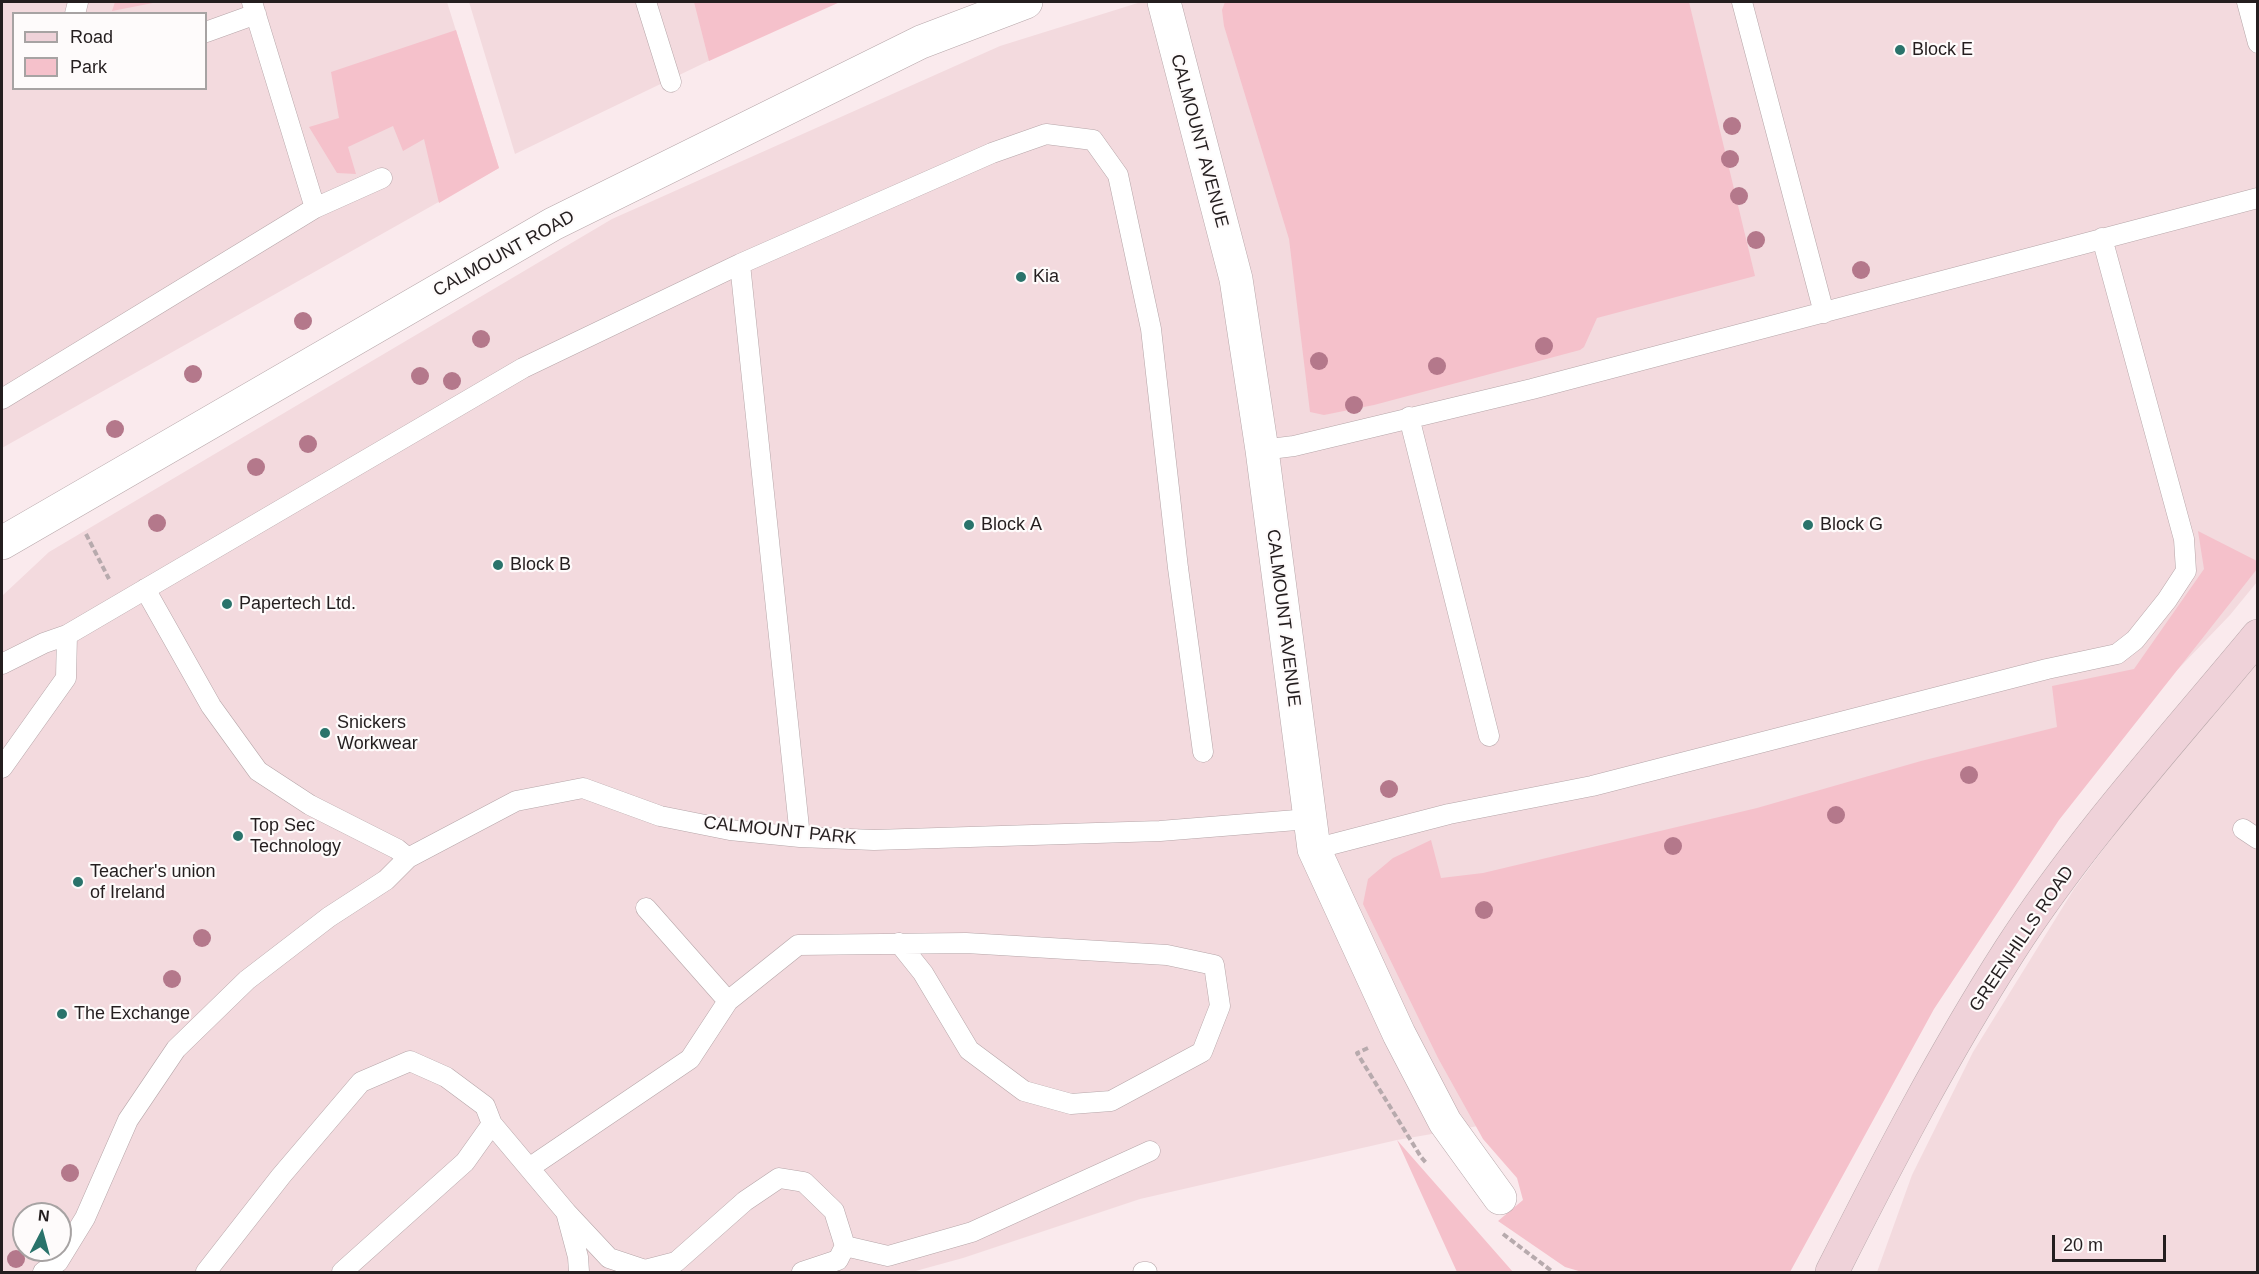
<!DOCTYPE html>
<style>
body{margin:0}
#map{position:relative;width:2259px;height:1274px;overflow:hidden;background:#faeaed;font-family:Arial,sans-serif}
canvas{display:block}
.frame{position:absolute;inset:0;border:3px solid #241e1f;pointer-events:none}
.legend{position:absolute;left:12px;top:12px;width:195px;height:78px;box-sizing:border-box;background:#fefbfb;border:2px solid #a7a3a3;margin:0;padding:8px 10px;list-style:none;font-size:18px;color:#241e1f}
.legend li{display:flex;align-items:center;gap:12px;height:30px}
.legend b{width:30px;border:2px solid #a7a3a3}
.north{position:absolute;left:12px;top:1202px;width:60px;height:60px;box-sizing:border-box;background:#fefbfb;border:2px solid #a7a3a3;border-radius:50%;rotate:6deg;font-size:16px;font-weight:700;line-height:24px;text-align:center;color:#241e1f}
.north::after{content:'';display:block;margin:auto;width:21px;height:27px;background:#2a736b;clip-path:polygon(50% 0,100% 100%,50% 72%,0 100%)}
.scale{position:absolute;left:2052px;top:1235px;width:114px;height:27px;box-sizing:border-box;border:3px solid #241e1f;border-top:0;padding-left:8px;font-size:18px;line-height:21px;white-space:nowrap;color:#241e1f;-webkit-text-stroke:4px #fefbfb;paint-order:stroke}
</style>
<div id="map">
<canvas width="2259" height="1274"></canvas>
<div class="frame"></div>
<ul class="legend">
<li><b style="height:8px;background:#efd2d9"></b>Road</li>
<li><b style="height:16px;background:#f5c1cb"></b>Park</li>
</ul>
<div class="north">N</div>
<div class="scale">20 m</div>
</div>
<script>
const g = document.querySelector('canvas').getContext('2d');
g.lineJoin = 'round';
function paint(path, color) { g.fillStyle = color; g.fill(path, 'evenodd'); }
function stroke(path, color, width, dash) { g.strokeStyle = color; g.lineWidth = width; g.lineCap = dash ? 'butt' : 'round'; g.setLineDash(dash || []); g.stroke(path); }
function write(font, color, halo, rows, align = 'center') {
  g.font = font + ' Arial,sans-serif'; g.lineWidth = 4.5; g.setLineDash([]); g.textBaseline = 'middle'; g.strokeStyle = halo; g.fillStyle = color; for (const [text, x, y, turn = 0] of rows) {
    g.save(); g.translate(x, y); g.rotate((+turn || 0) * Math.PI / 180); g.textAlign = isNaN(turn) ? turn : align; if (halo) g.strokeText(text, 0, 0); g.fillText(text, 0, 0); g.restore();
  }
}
const built = new Path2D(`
 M2,2H447L499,168L2,448ZM14,14H206V88H14Z
 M469,2H831L515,154Z
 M1141,2H2257V582L2230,615L1990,865L1484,1125L1397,1140L1140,1199L963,1258L912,1272H2V596L49,552L612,219L1000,46ZM24,1214H60V1250H24Z
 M2257,656V1272H1877L1912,1175L1973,1052L2074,889L2187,736Z`);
const green = new Path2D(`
 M115,2H158L112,11Z
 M694,2H840L709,61Z
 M1225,2H1689L1755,276L1597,318L1584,347L1580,350L1374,405L1324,415L1310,412L1289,239L1224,26L1222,10Z
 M456,30L499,168L439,203L424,139L403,151L393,126L348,147L356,174L337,173L309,127L339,118L331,72Z
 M2198,531L2257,561V569L2059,820L1934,1009L1790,1272H1582L1565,1267L1498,1221L1523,1200L1517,1178L1483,1139L1438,1058L1363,904L1368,879L1393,858L1431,840L1441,878L1483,873L1757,808L1921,761L2057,727L2052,686L2134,669L2204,569Z
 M1397,1140L1513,1272H1457Z`);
const path = new Path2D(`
 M86,534L109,579
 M1368,1048L1357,1053L1421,1157L1427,1164
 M1503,1234L1553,1272`);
const service = new Path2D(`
 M252,2L315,208
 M646,2L671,82
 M1742,2L1824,313
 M2247,2L2258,43
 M75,14L78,2
 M206,32L256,14
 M740,264L800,837
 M2,399L315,208L382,178
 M1409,417L1489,736
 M1262,450L1294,446L1532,389L2258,198
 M145,589L211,706L258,771L310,805L397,849L408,858L516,801L583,788L660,816L730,830L800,837L874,840L1160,831L1309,819
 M2,664L44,643L67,635
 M2,768L66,678L67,635L523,368L740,264L992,153L1046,134L1093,140L1118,175L1151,329L1178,568L1203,752
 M2243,829L2258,839
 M1314,849L1449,814L1592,786L2047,669L2117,654L2135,640L2167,600L2186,571L2184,539L2102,238
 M728,1001L798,945L966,943L1167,955L1214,965L1220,1006L1202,1052L1111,1101L1071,1104L1024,1091L969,1050L923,973L899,943
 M492,1124L566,1212L578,1257L579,1272
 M529,1168L690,1059L728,1001L646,908
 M566,1212L609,1258L645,1270L676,1262L745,1201L779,1178L804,1182L834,1211L845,1246L838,1260L802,1272
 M845,1246L888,1256L972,1232L1150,1151
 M43,1272L58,1262L85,1218L128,1120L176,1049L247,980L329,917L386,880L408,858
 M206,1272L281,1176L361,1082L410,1061L446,1077L485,1106L492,1124L465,1162L342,1272
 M1143,1272H1147`);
const minor = new Path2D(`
 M1164,2L1236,279L1262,450L1314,849L1399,1034L1445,1122L1500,1198
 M2,543L553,224L921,42L1026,2`);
const secondary = new Path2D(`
 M1832,1272C1887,1163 1944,1053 2010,950C2082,838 2173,739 2258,636`);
const trees = [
 [1732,126],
 [1730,159],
 [1739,196],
 [1756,240],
 [1861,270],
 [303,321],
 [481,339],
 [1544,346],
 [1319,361],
 [1437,366],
 [193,374],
 [420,376],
 [452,381],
 [1354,405],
 [115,429],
 [308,444],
 [256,467],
 [157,523],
 [1969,775],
 [1389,789],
 [1836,815],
 [1673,846],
 [1484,910],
 [202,938],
 [172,979],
 [70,1173],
 [16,1259]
];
const markers = [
 [1900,50,6,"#2a736b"],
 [1021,277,6,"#2a736b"],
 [969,525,6,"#2a736b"],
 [1808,525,6,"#2a736b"],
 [498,565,6,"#2a736b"],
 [227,604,6,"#2a736b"],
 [325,733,6,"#2a736b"],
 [238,836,6,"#2a736b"],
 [78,882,6,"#2a736b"],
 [62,1014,6,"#2a736b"]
];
const poiNames = [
 ["Block E",1912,50],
 ["Kia",1033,277],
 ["Block A",981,525],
 ["Block G",1820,525],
 ["Block B",510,565],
 ["Papertech Ltd.",239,604],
 ["Snickers",337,723],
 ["Workwear",337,744],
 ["Top Sec",250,826],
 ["Technology",250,847],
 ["Teacher's union",90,872],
 ["of Ireland",90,893],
 ["The Exchange",74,1014]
];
const streetNames = [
 ["CALMOUNT AVENUE",1199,141,75],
 ["CALMOUNT ROAD",504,254,-29],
 ["CALMOUNT AVENUE",1283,618,83],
 ["CALMOUNT PARK",780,831,6],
 ["GREENHILLS ROAD",2022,939,-56]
];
paint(built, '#f3dade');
paint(green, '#f5c1cb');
stroke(service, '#b6a6a9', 21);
stroke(minor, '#b6a6a9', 34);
stroke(secondary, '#b6a6a9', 34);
stroke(path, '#b7aaad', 4, [6, 3]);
stroke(service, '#fff', 20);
stroke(minor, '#fff', 33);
stroke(secondary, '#efd2d9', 33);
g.fillStyle = '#b4788b';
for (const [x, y] of trees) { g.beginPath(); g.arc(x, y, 9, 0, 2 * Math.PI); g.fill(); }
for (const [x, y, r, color] of markers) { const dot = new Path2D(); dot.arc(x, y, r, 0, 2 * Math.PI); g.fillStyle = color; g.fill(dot); stroke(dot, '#fefbfb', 2); }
write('18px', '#241e1f', '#fefbfb', poiNames, 'left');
write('18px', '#241e1f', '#fefbfb', streetNames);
</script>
